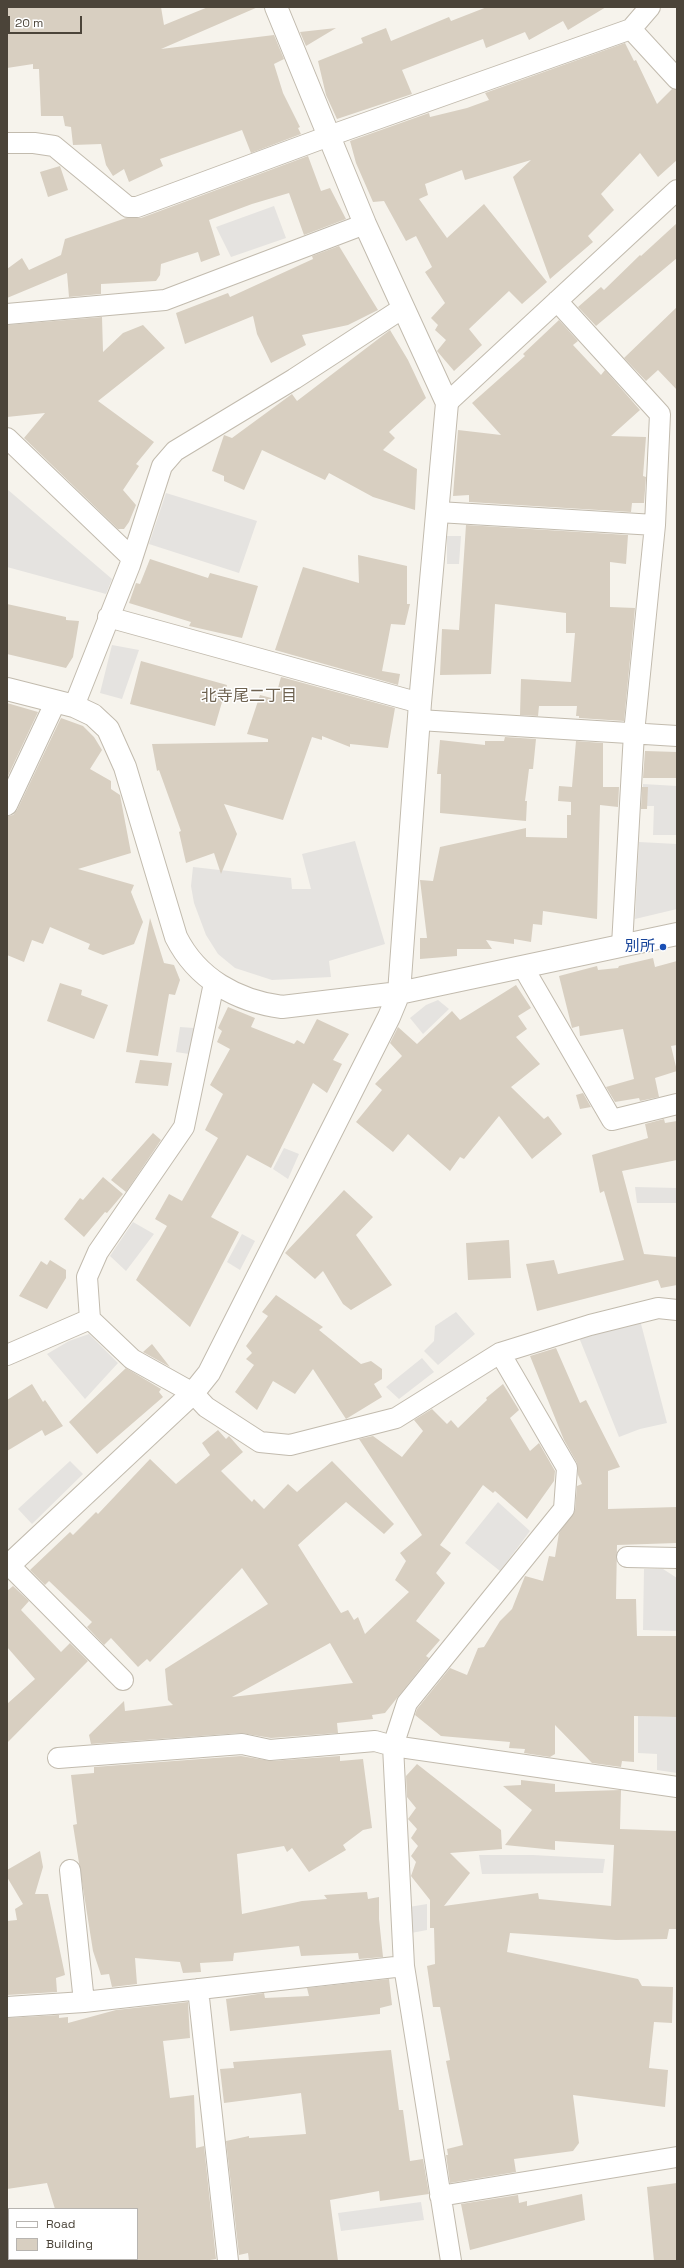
<!DOCTYPE html>
<meta charset="utf-8">
<style>
body{margin:0}
#map{position:relative;width:684px;height:2268px;overflow:hidden;background:#f6f3ec;font-family:"Space Grotesk",sans-serif}
canvas{display:block}
.frame{position:absolute;inset:0;border:8px solid #4b4439;pointer-events:none}
.legend{position:absolute;left:8px;top:2208px;width:130px;height:52px;box-sizing:border-box;background:#fff;border:1px solid #b7b4b0;margin:0;padding:5px 7px;list-style:none;font-size:12px;color:#4b4439}
.legend li{display:flex;align-items:center;gap:8px;height:20px}
.legend b{width:20px;border:1px solid #b7b4b0}
.scale{position:absolute;left:8px;top:16px;width:74px;height:18px;box-sizing:border-box;border:2px solid #4b4439;border-top:0;padding-left:5px;font-size:12px;line-height:14px;white-space:nowrap;color:#4b4439;-webkit-text-stroke:3px #fff;paint-order:stroke}
</style>
<div id="map">
<canvas width="684" height="2268"></canvas>
<div class="frame"></div>
<ul class="legend">
<li><b style="height:5px;background:#fff"></b>Road</li>
<li><b style="height:11px;background:#d8cfc1"></b>Building</li>
</ul>
<div class="scale">20 m</div>
</div>
<script>
const g = document.querySelector('canvas').getContext('2d');
g.lineJoin = 'round';
function paint(path, color) { g.fillStyle = color; g.fill(path, 'evenodd'); }
function stroke(path, color, width, dash) { g.strokeStyle = color; g.lineWidth = width; g.lineCap = dash ? 'butt' : 'round'; g.setLineDash(dash || []); g.stroke(path); }
function write(font, color, halo, rows, align = 'center') {
  g.font = font + ' "Space Grotesk","Noto Sans JP",sans-serif'; g.lineWidth = 3; g.setLineDash([]); g.textBaseline = 'middle'; g.strokeStyle = halo; g.fillStyle = color; for (const [text, x, y, turn = 0] of rows) {
    g.save(); g.translate(x, y); g.rotate((+turn || 0) * Math.PI / 180); g.textAlign = isNaN(turn) ? turn : align; if (halo) g.strokeText(text, 0, 0); g.fillText(text, 0, 0); g.restore();
  }
}
const parking = new Path2D(`
 M274,206L286,238L231,257L216,227Z
 M7,489L112,579L106,594L7,567Z
 M166,493L257,521L239,573L149,544Z
 M447,536H461L459,564H447Z
 M112,645L139,650L122,699L100,693Z
 M643,784L677,786V835H653L654,806H642Z
 M355,841L385,944L329,961L331,977L272,980L235,968L218,954L206,935L194,903L191,886L193,867L291,878L292,889H311L302,854Z
 M639,842L677,844V909L635,919Z
 M438,1000L449,1009L423,1034L410,1018L426,1005Z
 M180,1027L194,1028L189,1054L176,1052Z
 M284,1148L299,1154L288,1179L273,1169Z
 M635,1187L677,1188V1203H637Z
 M133,1222L154,1234L126,1271L110,1256Z
 M242,1234L255,1241L240,1270L227,1262Z
 M456,1312L475,1334L438,1365L424,1351L434,1341L435,1326Z
 M640,1320L667,1423L640,1429L619,1437L578,1335Z
 M89,1334L118,1363L85,1399L47,1354L69,1341Z
 M422,1358L434,1372L399,1399L386,1387Z
 M70,1461L83,1474L32,1524L18,1509Z
 M498,1502L530,1531L500,1571L465,1543Z
 M644,1569H663L677,1578V1631L643,1630Z
 M638,1716L677,1717V1773L657,1770V1754L638,1753Z
 M479,1855H533L605,1859L603,1873L482,1874Z
 M427,1904V1930L411,1933L409,1907Z
 M421,2202L424,2220L341,2231L338,2213Z`);
const building = new Path2D(`
 M7,7H161L164,25L208,7H258L161,49L274,35L284,59L274,64L283,93L300,127L298,128L301,134L251,153L242,130L160,159L163,166L129,182L124,169L113,176L106,165L101,144L73,145L71,127L65,126L63,116H41L39,69H33V64L7,68Z
 M487,7H606L568,30L563,21L529,40L525,32L486,48L483,39L402,70L412,94L337,119L326,95L318,61L363,43L361,38L386,28L391,41L449,17L451,21Z
 M336,28L306,46L300,32Z
 M625,43L634,61L636,60L657,104L672,89L677,90V160L658,177L640,153L601,194L614,210L588,236L593,242L550,279L513,177L531,160L465,180L462,170L425,184L428,195L419,199L447,238L484,204L547,282L522,304L509,291L469,329L482,345L454,371L437,351L446,340L435,330L438,325L431,318L445,303L425,272L432,267L416,236L406,241L384,201L373,202L356,163L350,141L429,113L430,117L467,108L489,100L485,93Z
 M308,156L321,191L330,188L346,219L304,235L289,193L252,204L209,220L220,255L201,262L198,252L161,264L160,275L156,281L101,284V294L69,297L67,273L7,298V269L22,258L29,270L61,255L65,239L126,218H141Z
 M60,166L68,190L48,197L40,172Z
 M677,223V258L596,326L578,307L601,287L604,290L640,255L641,256Z
 M339,246L378,310L348,325L302,335L306,345L271,363L257,334L253,316L185,344L176,313L228,293L230,297L313,259L312,256Z
 M677,307V390L658,370L646,381L624,358Z
 M102,317L103,352L123,333L143,325L165,348L98,401L154,442L136,464L139,466L123,490L136,505L129,522L124,529H118L24,438L45,413L7,417V325Z
 M559,320L578,341L573,345L601,375L605,370L640,410L611,436L646,437L643,476L646,477L644,503H632L631,512L469,502V495L453,496L458,430L501,435L472,403L525,356L523,354Z
 M390,330L408,360L426,398L389,432L395,438L383,450L417,469L415,510L373,497L329,473L325,480L262,450L244,490L224,481V476L212,471L224,435L232,438L292,394L297,401Z
 M466,525L628,535L626,564L610,562V607L635,608L624,721L579,718V716H576L577,706H539L538,716L520,715L521,679L571,682L575,633H566V613L495,604L491,674L440,675L442,629L459,630Z
 M358,555L407,566V604H410L405,625L391,624L382,671L400,674L398,685L275,650L303,567L359,583Z
 M150,559L208,578L210,573L258,586L242,638L189,626L191,622L129,603L136,583L140,584Z
 M7,604L66,617V620L79,621L73,657L66,668L7,654Z
 M141,661L227,685L215,726L130,704Z
 M281,677L395,708L388,748L350,744V747L322,736V740L312,737L283,820L224,804L237,834L221,874L214,853L186,863L179,832L181,831L159,770L157,771L152,744L268,742V739L247,734L260,695L275,699Z
 M7,703L38,712L7,778Z
 M61,718L83,726L94,737L102,750L90,769L111,781V789L120,795L131,853L78,869L134,885L131,892L143,922L134,944L103,955L88,949L90,944L50,927L43,944L32,940L24,962L7,955V816L13,815L17,810Z
 M505,737L536,739L533,769H529L525,801H527L526,821L440,813L441,774H437L440,740L485,745V741H504Z
 M576,741L603,743V787H619L618,807L600,805L597,919L543,911L542,925L533,924L531,942L514,939V944L486,940L492,949H457V956L420,959V938H427L420,880L433,881L440,847L526,828V837L567,838V815H571V802L558,801L559,786L572,787Z
 M645,751L677,752V778H643Z
 M642,787H648L647,809H641Z
 M150,918L164,963L174,965L180,980L175,995L169,994L158,1056L126,1052Z
 M653,958L655,967L677,961V1045L671,1046L677,1071L655,1078L659,1097L640,1101L639,1098L615,1102L606,1087L634,1079L623,1029L580,1036L579,1026L572,1028L559,976L597,966L598,970L618,968L619,966Z
 M60,983L82,990L81,995L108,1005L94,1039L47,1021Z
 M516,985L531,1008L518,1016L527,1029L516,1037L540,1064L511,1087L544,1119L548,1116L562,1134L532,1159L499,1116L464,1159L460,1157L450,1171L408,1134L393,1152L356,1122L382,1090L375,1084L402,1056L390,1043L398,1027L417,1044L452,1011L460,1020Z
 M228,1007L255,1018L251,1027L294,1044L297,1040L304,1044L317,1019L349,1034L333,1060L342,1064L327,1093L313,1083L271,1168L247,1155L211,1217L239,1232L190,1327L136,1280L167,1226L155,1219L169,1194L182,1201L218,1138L205,1130L223,1094L210,1085L230,1049L217,1042L222,1031L218,1028Z
 M140,1060L172,1063L168,1086L135,1083Z
 M583,1093L591,1107L580,1109L576,1095Z
 M664,1119L665,1123L677,1121V1160L622,1171L644,1254L677,1257V1285L661,1288L658,1280L537,1311L526,1264L554,1260L558,1274L624,1260L604,1191L600,1193L592,1155L648,1138L645,1124Z
 M153,1133L161,1140L126,1192L111,1180Z
 M103,1177L123,1194L107,1213L105,1212L84,1237L64,1219L80,1198L83,1200Z
 M344,1190L373,1217L356,1235L392,1285L351,1310L343,1304L323,1271L315,1279L285,1253Z
 M509,1240L511,1278L468,1280L466,1243Z
 M50,1260L66,1270V1278L47,1309L19,1296L41,1261L47,1265Z
 M276,1295L323,1327L319,1330L361,1364L371,1361L382,1369V1379L374,1384L382,1397L346,1419L313,1369L295,1394L273,1381L257,1410L235,1392L254,1365L246,1359L252,1353L246,1346L268,1316L262,1312Z
 M152,1344L170,1367L143,1352Z
 M556,1348L580,1403L586,1400L620,1467L608,1471V1509L677,1507V1543L617,1545L616,1599H636L637,1636H677V1717L634,1716V1762L622,1761L621,1767L592,1763L555,1725V1754L550,1757L524,1753L525,1749L509,1748L510,1742L441,1736L415,1715L417,1709L450,1668L467,1675L478,1648L484,1647L500,1621L512,1609L525,1576L543,1581L549,1556L555,1557L559,1533L575,1510L577,1486L582,1484L578,1475L577,1463L564,1440L530,1356Z
 M126,1368L161,1389L159,1392L163,1397L97,1454L69,1422Z
 M32,1384L43,1402L45,1400L63,1426L45,1436L42,1430L7,1451V1400Z
 M503,1384L519,1410L510,1418L530,1451L539,1443L555,1471L554,1481L527,1519L495,1491L493,1493L483,1485L440,1545L451,1553L436,1573L445,1583L416,1621L440,1640L426,1656L429,1658L385,1713L372,1715L373,1719L337,1723L338,1733L271,1738L241,1733L91,1744L89,1735L124,1701L125,1711L173,1705L168,1700L165,1669L268,1604L242,1568L150,1662L147,1659L138,1667L111,1638L104,1645L87,1627L92,1622L49,1581L45,1585L30,1570L70,1532L73,1535L96,1512L98,1514L150,1459L176,1484L210,1455L202,1443L218,1430L226,1439L229,1436L243,1452L221,1471L252,1502L254,1499L264,1509L288,1484L297,1492L332,1461L394,1524L384,1534L346,1502L298,1545L341,1613L348,1610L354,1620L358,1617L365,1634L409,1592L395,1580L406,1561L400,1553L422,1535L359,1439L373,1436L402,1457L423,1431L414,1420L432,1409L447,1424L451,1420L458,1428L487,1400L486,1398ZM330,1643L353,1683L232,1697Z
 M13,1586L29,1601L21,1610L61,1652L70,1643L88,1661L7,1743V1704L35,1679L7,1647V1591Z
 M241,1756L271,1761L340,1756V1761L363,1759L372,1828L363,1830L343,1845L346,1850L309,1872L292,1848L287,1852L284,1846L237,1854L242,1914L302,1901L327,1899L324,1895L367,1892L368,1899L379,1897V1919L383,1957L359,1959L358,1953L301,1956L299,1946L234,1953L233,1961L200,1963L201,1972L183,1973L180,1962L135,1958L137,1984L112,1987L109,1974L101,1975L93,1951L73,1825L77,1824L71,1775L94,1773V1767Z
 M417,1764L501,1830L502,1849L450,1853L470,1873L444,1906L538,1893L539,1899L611,1906L614,1845L555,1841V1850L505,1845L532,1810L503,1786L521,1785V1780L555,1784V1792L621,1790L620,1829L677,1831V1929H669L667,1939L616,1940L510,1933L507,1952L638,1979L642,1986L673,1987L672,2023L654,2022L649,2068L668,2070L665,2107L573,2095L579,2143L573,2151L514,2159L516,2172L450,2183L446,2155H448L447,2149L463,2145L446,2061L450,2060L440,2007H433L427,1966L435,1964L434,1928H430V1900L411,1876L416,1862L411,1856L418,1846L411,1838L417,1829L408,1819L416,1808L407,1797L406,1776Z
 M40,1851L43,1867L35,1894H48L65,1975L56,1978L57,1992L7,1995V1921L17,1920L15,1909L23,1904L7,1877V1870Z
 M389,1979L392,2005L380,2008V2014L230,2031L226,1999L264,1993L265,1998L309,1996L307,1988Z
 M188,2002L190,2038L163,2041L170,2098L194,2095L196,2148L204,2146L216,2259L204,2261H137V2209H55L47,2183L7,2189V2018L59,2015V2018L68,2017V2023L116,2010Z
 M391,2050L399,2110H403L410,2161L423,2159L429,2194L380,2201L379,2191L330,2200L338,2261H249L248,2253L239,2255L226,2141L249,2136V2138L306,2134L301,2093L224,2103L220,2069L234,2068L233,2062Z
 M677,2183V2261H654L647,2187Z
 M582,2194L585,2220L470,2250L461,2204L518,2195L519,2203L527,2201V2206Z`);
const minor = new Path2D(`
 M631,29L677,79
 M7,143H34L54,146L128,207H137L329,136L631,29L650,7
 M557,301L660,414L655,525L634,733L622,945
 M7,314L165,300L365,224
 M447,403L677,190
 M7,438L132,558
 M438,512L655,525
 M108,617L420,703
 M74,706L130,565L162,466L175,451L294,379L403,308
 M419,720L677,736
 M7,805L56,701
 M523,967L612,1120L677,1104
 M214,983L184,1127L98,1252L87,1277L90,1319L132,1359L193,1393L206,1407L260,1442L290,1445L396,1418L500,1353L590,1325L658,1308L677,1310
 M7,1355L90,1319
 M627,1557L677,1558
 M9,1565L123,1680
 M58,1758L242,1744L270,1750L375,1741L393,1746L677,1787
 M70,1870L84,2002
 M198,1989L228,2261
 M7,2007L84,2002L404,1966
 M440,2196L677,2157
 M451,2261L404,1966L393,1746L407,1703L564,1509L567,1468L500,1353`);
const tertiary = new Path2D(`
 M7,689L74,706L93,715L108,729L125,767L176,937C197,979 237,1001 282,1007L399,993L677,934
 M7,1567L193,1393L209,1373L389,1017L399,993L420,703L447,403L365,224L276,7`);
const markers = [
 [663,947,4,"#1a4fb4"]
];
const transitNames = [
 ["別所",655,947]
];
const neighbourhoodNames = [
 ["北寺尾二丁目",249,697]
];
paint(parking, '#e5e3e0');
paint(building, '#d8cfc1');
stroke(minor, '#c2bbae', 22);
stroke(tertiary, '#c2bbae', 24);
stroke(minor, '#fff', 20);
stroke(tertiary, '#fff', 22);
for (const [x, y, r, color] of markers) { const dot = new Path2D(); dot.arc(x, y, r, 0, 2 * Math.PI); g.fillStyle = color; g.fill(dot); stroke(dot, '#fff', 1.5); }
write('15px', '#164399', '#fff', transitNames, 'right');
write('16px', '#6e6250', '#fff', neighbourhoodNames);
</script>
